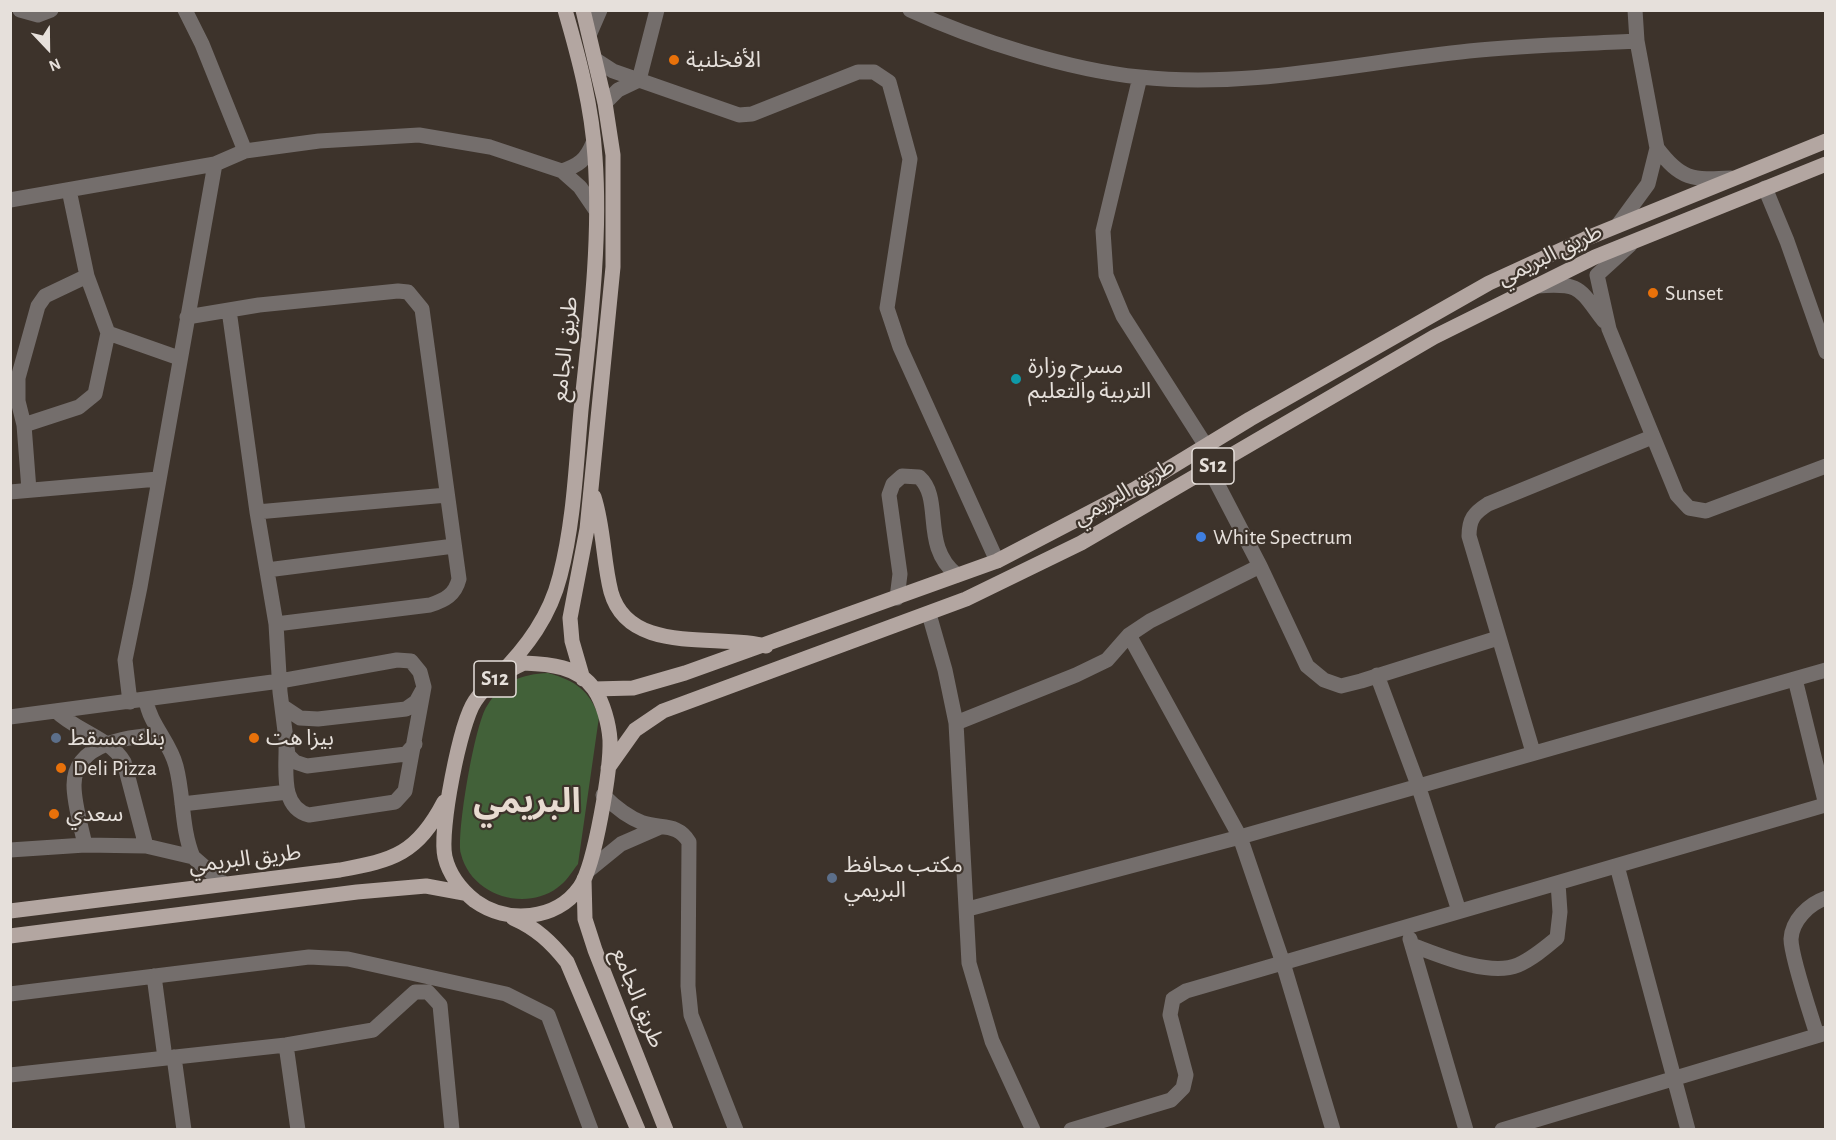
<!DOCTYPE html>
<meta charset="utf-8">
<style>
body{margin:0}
#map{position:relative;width:1836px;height:1140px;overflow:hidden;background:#3d332b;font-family:"Alegreya Sans",sans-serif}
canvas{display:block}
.frame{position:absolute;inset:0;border:12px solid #e6e0db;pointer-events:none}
.north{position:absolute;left:18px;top:18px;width:60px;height:60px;-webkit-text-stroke:4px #3d332b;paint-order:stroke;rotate:158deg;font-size:16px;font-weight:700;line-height:24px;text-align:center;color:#e6e0db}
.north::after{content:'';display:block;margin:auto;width:21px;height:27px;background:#e6e0db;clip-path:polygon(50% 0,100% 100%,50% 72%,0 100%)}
</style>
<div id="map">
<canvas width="1836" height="1140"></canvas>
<div class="frame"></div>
<div class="north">N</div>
</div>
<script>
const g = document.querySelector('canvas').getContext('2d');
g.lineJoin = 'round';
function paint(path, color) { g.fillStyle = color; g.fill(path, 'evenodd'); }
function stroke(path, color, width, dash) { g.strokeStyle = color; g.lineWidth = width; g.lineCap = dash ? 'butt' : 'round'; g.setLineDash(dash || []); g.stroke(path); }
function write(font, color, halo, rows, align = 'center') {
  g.font = font + ' "Alegreya Sans","Noto Sans Arabic",sans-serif'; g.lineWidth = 4.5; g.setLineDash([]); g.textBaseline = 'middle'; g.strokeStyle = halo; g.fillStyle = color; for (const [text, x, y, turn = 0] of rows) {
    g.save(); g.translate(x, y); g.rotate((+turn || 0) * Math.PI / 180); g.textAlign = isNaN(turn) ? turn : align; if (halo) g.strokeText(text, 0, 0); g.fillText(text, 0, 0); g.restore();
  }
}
const green = new Path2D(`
 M548,673C576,681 589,690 599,717L578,864C571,873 566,882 557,888C524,912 471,895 461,854C456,834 475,723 487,706C501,682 522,674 548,673Z`);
const minor = new Path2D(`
 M20,10L38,15L51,10
 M185,10L202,44L245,151
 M910,10C975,40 1069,70 1140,77C1250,89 1360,62 1469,51C1525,45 1581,44 1637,41
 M590,33L600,10
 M596,60L613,71L739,115L752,114L858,72H874L889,82L910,159L887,308L900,347L997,561
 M1140,77L1103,231L1106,275L1123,316L1206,446
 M639,80L657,10
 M605,103L618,90L639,80
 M1657,148C1681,180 1692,180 1731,178
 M562,171C579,165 586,160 593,143
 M1765,188L1787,241L1826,352
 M69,190L87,276L108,333L179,358
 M10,200L215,164L245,151L319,141L419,135L490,147L562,171L580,187L595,209
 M1618,225L1648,184L1657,148L1637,41L1635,10
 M1630,245L1597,275L1609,329L1677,495L1689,508L1706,511L1826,466
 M1537,286C1581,283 1578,287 1604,321
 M229,310L257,512L276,624L280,692L288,755L295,762L307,766L406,754L415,744
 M187,317L259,305L398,291L408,292L422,309L459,579C455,595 445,600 430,605L276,624
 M24,425L79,407L95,394L108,333
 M1209,468L1260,566L1307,666L1324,680L1341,686L1361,681L1498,638
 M29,490L24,425L18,401V378L38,306L45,296L87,276
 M10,492L158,479
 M257,512L447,495
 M267,570L454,546
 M897,598L900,574L889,495L893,484L902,476L919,477C944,499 920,546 957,575
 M929,614L945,670L956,723L969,963L992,1041L1033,1130
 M1129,635L1240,837L1283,963L1333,1130
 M1377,675L1418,785L1459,911
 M1795,679L1826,805
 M146,700C150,725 170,742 176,766C184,796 181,828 193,857
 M130,702L125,660L140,587L215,164
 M282,706L300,718L318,719L406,709L416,702L422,691
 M56,711C76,731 110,738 124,762L146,846
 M10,717L280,681L397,660L411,661L420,672L424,687L405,791L395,802L309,815C279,807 287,769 286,742
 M956,723L1076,675L1107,660L1129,635L1150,621L1260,566
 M1533,752L1469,536C1469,519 1474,513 1488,504L1652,437
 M603,795C615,807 627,817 643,823C662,829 678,823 689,842L688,986L691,1015L736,1130
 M182,804L288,792
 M85,845C81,826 74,804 74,785C74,743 129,736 161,735
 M10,850L85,845L146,846L193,857L224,884
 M1617,866L1688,1130
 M589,870L621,844L660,827
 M968,909L1240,837L1826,670
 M1410,939L1466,1130
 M1412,945C1439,955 1489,977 1518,965C1532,959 1545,948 1557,938L1560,912L1558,883
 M154,976L165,1058
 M10,994L309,957L348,959L506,994L548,1015L591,1130
 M1817,1035C1811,1015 1791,957 1791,939C1792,921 1808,904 1826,898
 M286,1045L298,1130
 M174,1057L184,1130
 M10,1075L286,1045L373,1030L415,992H428L440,1005L452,1130
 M1071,1130L1171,1100L1183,1088L1186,1075L1170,1015L1173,999L1186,991L1825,805
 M1502,1130L1826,1033`);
const major = new Path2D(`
 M583,10L605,103L613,155V267L587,529L570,618L572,641L583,679
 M594,497C604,528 603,561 611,592C629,656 717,633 766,646
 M524,663C549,664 578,666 594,689C603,702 609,724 610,740C611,768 595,865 580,887C556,921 507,924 475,901C461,890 449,874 445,857C439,831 460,723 475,701C487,683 504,672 524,663Z
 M499,675C527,647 550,616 560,576C574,522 576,465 581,410C590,326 601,241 595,157C592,107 579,58 565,10
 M594,689L633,688L685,673L997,561L1135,489L1250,419L1489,283L1585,239L1826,141
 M608,768L635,730L663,711L966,599L1081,543L1434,337L1595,257L1826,164
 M584,879L585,919L595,950L666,1130
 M10,911L340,870C394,860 417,854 444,802
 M513,918C536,928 551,942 567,962L638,1130
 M10,936L357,892L426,886L464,893`);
const markers = [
 [674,60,6,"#e8710a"],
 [1653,293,6,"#e8710a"],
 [1016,379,6,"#0f9aa8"],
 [1201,537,6,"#3f7fe0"],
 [56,738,6,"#5c6f8a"],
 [254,738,6,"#e8710a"],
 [61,768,6,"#e8710a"],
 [54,814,6,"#e8710a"],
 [832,878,6,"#5c6f8a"]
];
const shields = [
 [1213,466,42],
 [495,679,42]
];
const shieldNames = [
 ["S12",1213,466],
 ["S12",495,679]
];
const poiNames = [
 ["الأفخلنية",686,60],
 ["Sunset",1665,293],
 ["مسرح وزارة",1028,366],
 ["التربية والتعليم",1028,391],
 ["White Spectrum",1213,537],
 ["بنك مسقط",68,738],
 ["بيزا ه‍ت",266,738],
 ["Deli Pizza",73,768],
 ["سعدي",66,814],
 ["مكتب محافظ",844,865],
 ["البريمي",844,890]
];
const streetNames = [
 ["طريق البريمي",1550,255,-26],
 ["طريق الجامع",565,349,-84],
 ["طريق البريمي",1124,492,-30],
 ["طريق البريمي",245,859,-7],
 ["طريق الجامع",638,998,68]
];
const townNames = [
 ["البريمي",527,802]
];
paint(green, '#426139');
stroke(minor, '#746e6c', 15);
stroke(major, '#b3a6a1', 15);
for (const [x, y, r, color] of markers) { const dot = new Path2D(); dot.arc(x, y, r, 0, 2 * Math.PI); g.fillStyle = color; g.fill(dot); stroke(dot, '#3d332b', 2); }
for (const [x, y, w] of shields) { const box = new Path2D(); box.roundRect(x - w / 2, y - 18, w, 36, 4.5); g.fillStyle = '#3d332b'; g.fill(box); stroke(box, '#e6e0db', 1.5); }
write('bold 21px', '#e6e0db', null, shieldNames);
write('22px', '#e6e0db', '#3d332b', poiNames, 'left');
write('22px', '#e6e0db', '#3d332b', streetNames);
write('bold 34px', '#e8dbd1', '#3d332b', townNames);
</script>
